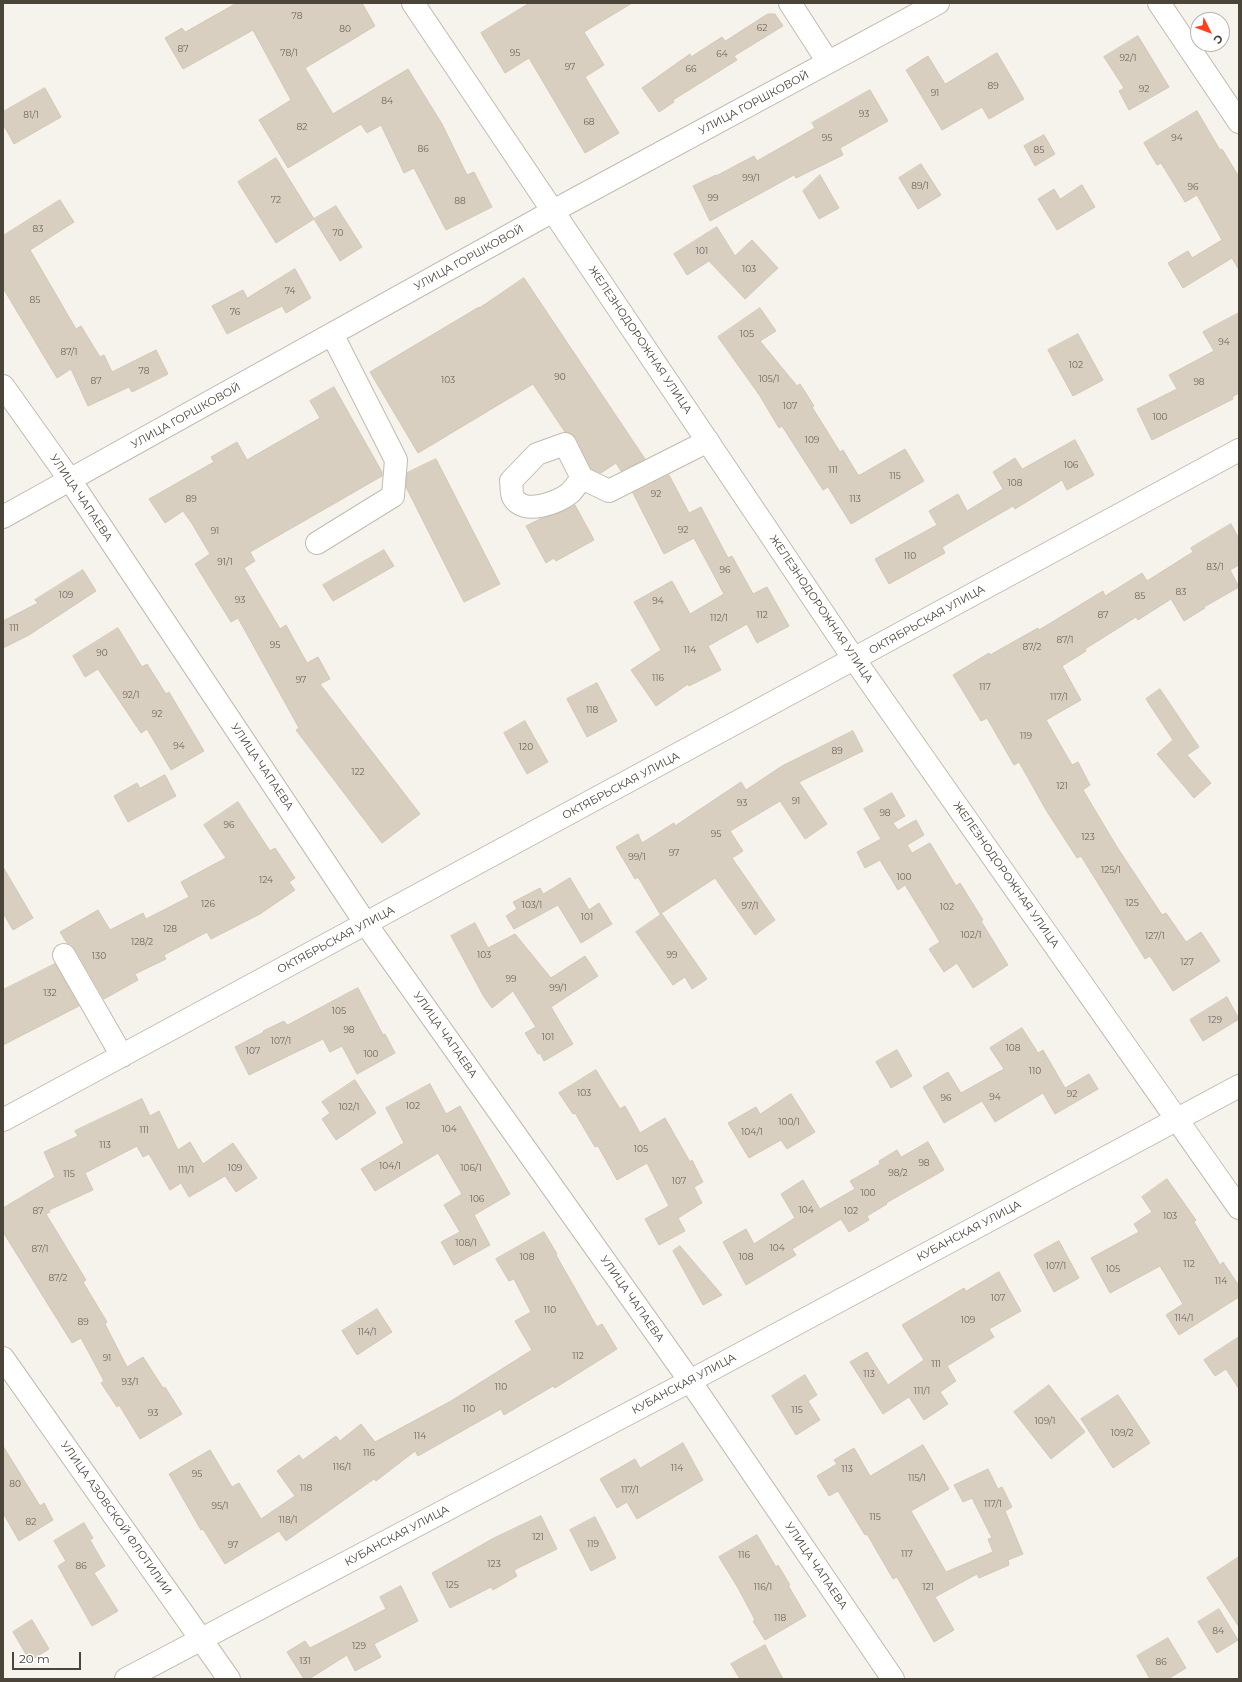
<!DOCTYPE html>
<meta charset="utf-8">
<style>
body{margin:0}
#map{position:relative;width:1242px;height:1682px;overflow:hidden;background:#f6f3ec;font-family:Montserrat,sans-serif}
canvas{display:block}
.frame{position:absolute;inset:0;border:4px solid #4b4439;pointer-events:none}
.north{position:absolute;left:1190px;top:12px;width:40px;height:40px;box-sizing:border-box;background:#fff;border:1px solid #b7b4b0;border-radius:50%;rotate:132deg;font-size:11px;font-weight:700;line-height:16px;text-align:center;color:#4b4439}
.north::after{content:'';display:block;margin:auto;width:14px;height:18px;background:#fc3f1d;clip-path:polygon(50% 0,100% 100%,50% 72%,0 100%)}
.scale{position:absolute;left:12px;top:1652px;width:69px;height:18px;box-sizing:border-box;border:2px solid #4b4439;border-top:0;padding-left:5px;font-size:12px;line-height:14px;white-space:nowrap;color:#4b4439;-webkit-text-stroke:3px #fff;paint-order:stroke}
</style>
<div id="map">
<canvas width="1242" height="1682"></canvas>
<div class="frame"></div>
<div class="north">С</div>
<div class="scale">20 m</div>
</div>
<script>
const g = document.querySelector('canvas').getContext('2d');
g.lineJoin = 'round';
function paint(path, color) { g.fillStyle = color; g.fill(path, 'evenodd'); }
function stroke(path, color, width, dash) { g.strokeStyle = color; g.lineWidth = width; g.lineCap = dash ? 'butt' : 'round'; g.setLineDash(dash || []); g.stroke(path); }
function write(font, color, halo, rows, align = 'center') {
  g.font = font + ' Montserrat,sans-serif'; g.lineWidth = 4; g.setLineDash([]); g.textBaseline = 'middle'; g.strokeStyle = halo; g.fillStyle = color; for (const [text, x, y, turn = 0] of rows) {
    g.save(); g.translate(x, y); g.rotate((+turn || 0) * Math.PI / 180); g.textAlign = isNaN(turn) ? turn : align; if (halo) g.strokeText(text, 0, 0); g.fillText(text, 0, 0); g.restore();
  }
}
const building = new Path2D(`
 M237,3H362L375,26L305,68L333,114L408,69L442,124L467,175L474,172L492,207L446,230L414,168L404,173L381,125L367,133L361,124L288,168L259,120L291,100L253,30L183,69L165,38L182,28L185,32Z
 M530,3H632L584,32L604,65L585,77L619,133L585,153L529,58L505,73L481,33Z
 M768,14H775L783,26L734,56L737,60L673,100L674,102L659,112L642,88L690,54L691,57L722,37L725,41Z
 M1138,36L1169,87L1129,110L1119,91L1124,88L1104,57Z
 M997,53L1024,99L989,119L982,107L942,130L906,70L928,56L945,84Z
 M45,88L61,117L14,144L3,124V112Z
 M870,90L888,121L840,148L843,155L796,178L794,175L710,221L693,186L716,175V176L754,156L757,161L815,128L812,123Z
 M1197,111L1220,150L1222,149L1239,177V270L1232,258L1183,288L1168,263L1188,251L1192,258L1222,240L1197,195L1185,202L1161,163L1157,165L1144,143Z
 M1044,135L1055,154L1035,166L1024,146Z
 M276,158L314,219L276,243L238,182Z
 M921,164L941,195L918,209L899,178Z
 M820,175L839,208L819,219L803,191Z
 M1082,185L1095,207L1057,230L1038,199L1054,189L1060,199Z
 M60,200L74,222L30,250L76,329L81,326L100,357L104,355L112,372L156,350L168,374L132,392L129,387L88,406L71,369L57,378L3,288V236Z
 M336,206L362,247L340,261L314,219Z
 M717,227L735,256L752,240L778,268L745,299L709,261L687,275L674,254Z
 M295,269L311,298L286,313L282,306L227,334L212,306L243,290L247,298Z
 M524,278L645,459L621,471L616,463L601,473L591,469L576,438L572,434L565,432L533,384L418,453L370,372L479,307V308Z
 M760,308L776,331L760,341L797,386L800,384L814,406L812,407L840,452L843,450L858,475H860L905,449L924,481L851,524L828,487L823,490L782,426L779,428L760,396L718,337Z
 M1239,313V393L1232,397L1233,399L1152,440L1137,409L1177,389L1169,375L1214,351L1203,332Z
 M1078,334L1103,380L1073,396L1048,350Z
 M334,387L382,472V476L250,552L255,561L244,568L280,629L286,625L307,663L318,657L330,679L320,684L420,814L382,843L296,730L299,728L238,618L231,622L195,564L210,554L191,522L183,511L165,523L149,499L214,462L211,457L237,442L247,460L320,418L310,401Z
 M1075,440L1094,475L1067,490L1062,480L1015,509L1013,506L942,547L945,553L889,584L875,559L937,525L929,511L958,494L967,511L1003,489L993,472L1015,458L1022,469Z
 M436,459L500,584L464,602L406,487L407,473Z
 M669,475L689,513L701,507L728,558L732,556L753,594L767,587L789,626L757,643L747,624L708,646L721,670L689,686L688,684L656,706L631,670L661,650L634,602L672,581L690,614L724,594L694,538L664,554L633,493Z
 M575,505L594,540L556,561L554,558L546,563L526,526L540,519L562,512Z
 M1231,524L1239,539V565L1230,570L1239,587L1204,607L1205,608L1184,621L1171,599L1138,620L1136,617L1085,649L1086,651L1062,666L1081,700L1046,720L1072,765L1078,762L1090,785L1083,790L1117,847L1162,915L1166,913L1186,942L1201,932L1220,961L1173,991L1150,956L1145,959L1081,856L1077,858L1046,810L1019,762L1014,765L987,718L981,721L953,675L989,653L990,655L1038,628L1039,630L1103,591L1105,596L1142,573L1147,581L1193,552L1191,548Z
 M384,550L394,566L333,601L323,585Z
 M83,570L96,591L29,635L3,648V621L38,603L35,600Z
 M118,628L142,667L147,664L166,694L169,692L204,751L171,770L147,729L141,733L98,669L85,677L73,656Z
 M597,683L617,721L587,737L567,699Z
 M1160,689L1199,747L1187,755L1211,783L1194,798L1157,754L1173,740L1146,699Z
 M525,721L548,762L527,774L504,733Z
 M853,731L863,751L799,782L827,824L805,839L780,801L730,831L743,851L732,858L775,920L755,935L715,878L660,914L638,877L635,879L616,847L638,834L642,843L674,823L675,826L741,782L746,790L782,766Z
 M165,775L176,796L128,822L114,796L137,783L140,788Z
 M892,793L905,816L893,823L898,830L916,820L924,835L907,845L912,853L930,843L956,886L960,883L983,920L981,921L1008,965L973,988L957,963L944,972L929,949L940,942L905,885L898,890L880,860L865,868L857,852L881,839L864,809Z
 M238,802L270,851L275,848L295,878L289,882L295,890L260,914L211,939L207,932L164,955L166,959L135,974L138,980L104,999L75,949L71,944L67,943L60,932L98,910L110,930L143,913L146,919L189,897L181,882L226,858L204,825Z
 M3,867L33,918L13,930L3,913Z
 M570,878L589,910L599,903L612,924L581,943L558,905L514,929L506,916L517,909L513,902L540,888L543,894Z
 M662,914L707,979L692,989L685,977L673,985L636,932Z
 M475,923L488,948L515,934L551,978L585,956L598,976L551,1007L573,1044L544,1061L540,1053L538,1054L525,1033L536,1027L513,991L492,1008L484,997L451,936Z
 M55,964L79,1006L3,1045V990Z
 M358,988L383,1035L385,1034L395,1053L357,1074L342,1046L330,1052L323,1039L249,1075L235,1047L264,1032L263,1031L284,1021L287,1025Z
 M1227,997L1239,1019L1203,1041L1190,1020Z
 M1022,1028L1038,1053L1043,1050L1065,1088L1089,1074L1098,1089L1055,1114L1043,1093L995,1122L982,1101L944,1123L923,1087L948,1072L961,1093L1004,1069L990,1048Z
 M897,1050L912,1076L891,1088L876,1062Z
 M596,1070L620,1109L625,1106L640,1133L665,1118L690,1162L692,1160L703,1182L694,1187L702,1203L678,1218L685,1231L659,1245L645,1219L669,1206L647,1163L617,1180L598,1146L595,1147L575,1113L573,1114L559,1093Z
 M355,1080L376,1113L336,1140L322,1119L330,1113L322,1102Z
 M430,1084L446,1114L460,1106L510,1194L474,1215L490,1245L454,1265L441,1242L460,1232L444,1205L462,1194L438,1153L375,1191L361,1169L404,1143L386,1108Z
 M791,1094L815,1132L787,1149L781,1140L749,1158L728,1123L756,1107L760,1114Z
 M142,1099L150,1116L159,1111L178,1150L190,1142L203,1164L233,1143L257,1178L236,1192L225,1176L189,1197L181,1183L170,1190L149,1154L143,1157L137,1146L85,1173L93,1190L49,1210L50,1212L46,1214L86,1280L83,1282L107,1322L105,1324L127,1367L143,1357L163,1388L165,1387L182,1414L140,1439L119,1405L117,1407L101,1383L104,1381L81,1338L72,1343L3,1232V1208L55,1177L44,1152L78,1136L75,1131Z
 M928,1142L944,1170L886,1203L887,1204L867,1216L869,1220L849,1232L841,1219L792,1249L796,1255L746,1285L723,1242L746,1229L754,1244L795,1218L781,1194L803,1180L820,1209L855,1189L850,1181L880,1164L879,1161L897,1150L901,1157Z
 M1167,1179L1196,1220L1194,1222L1220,1265L1223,1262L1239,1286V1297L1179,1335L1166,1315L1183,1304L1160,1266L1110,1293L1091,1258L1139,1232L1134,1224L1152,1212L1142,1197Z
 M544,1232L557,1254L556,1255L597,1327L602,1324L617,1349L555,1388L553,1386L504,1415L501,1409L418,1456L415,1451L376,1481L374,1479L286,1541L279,1531L225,1564L203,1529L201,1530L169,1474L210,1450L232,1487L239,1483L261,1519L295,1496L277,1471L299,1455L303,1460L336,1436L340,1441L361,1424L375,1442L451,1401L532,1350L515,1321L531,1312L514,1279L509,1281L496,1259Z
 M1059,1241L1079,1278L1054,1292L1034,1255Z
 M680,1246L722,1295L703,1305L673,1251Z
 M999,1272L1021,1311L989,1329L994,1337L947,1366L956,1381L940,1392L948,1404L924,1420L909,1397L883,1414L850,1362L867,1352L888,1385L924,1360L902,1325L964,1288L966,1291Z
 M377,1309L392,1332L357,1355L342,1331Z
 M1239,1337V1389L1226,1369L1215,1376L1204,1360Z
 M805,1375L817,1395L808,1401L820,1420L796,1435L772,1396Z
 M1049,1385L1085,1432L1051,1459L1014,1412Z
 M1118,1395L1150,1443L1113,1468L1081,1419Z
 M683,1443L703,1480L637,1519L627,1502L617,1508L600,1479L635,1459L640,1468Z
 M923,1445L949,1489L911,1511L946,1572L993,1552L988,1539L992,1538L972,1498L963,1502L954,1485L988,1469L998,1489L1002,1487L1012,1507L1005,1511L1023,1554L1008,1560L1009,1565L979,1578L977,1574L935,1597L954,1630L934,1642L897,1577L893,1579L867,1534L865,1535L838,1491L829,1496L817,1476L837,1464L834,1460L854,1448L870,1476Z
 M3,1446L40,1506L44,1503L53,1520L19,1541L3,1513Z
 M541,1516L557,1549L514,1570L517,1576L493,1590L491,1587L450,1608L432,1573L494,1538Z
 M595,1517L616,1558L591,1571L570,1530Z
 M84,1523L93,1538L90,1540L105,1566L94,1573L118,1611L92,1626L58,1566L66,1561L54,1541Z
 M757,1535L776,1567L778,1565L790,1585H788L806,1616L765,1640L753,1621L755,1620L738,1588L719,1557Z
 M1239,1557V1627L1207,1578Z
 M401,1586L418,1621L374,1644L381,1657L355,1671L347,1655L309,1679H304L287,1652L305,1641L310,1648L386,1609L380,1597Z
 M1219,1609L1238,1640L1217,1653L1198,1622Z
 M32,1620L49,1649L30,1661L13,1632Z
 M1168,1638L1186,1668L1168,1679H1150L1137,1656Z
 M765,1645L783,1679H740L731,1664Z`);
const minor = new Path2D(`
 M413,3L854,659L1239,1208
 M790,3L828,62
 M1159,3L1239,122
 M3,386L70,480L366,924L690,1381L893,1679
 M582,478C578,483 574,489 570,493C558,503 523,516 513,497C511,493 512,486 511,481L537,454L565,444L582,478L609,491L708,441
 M3,517L553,211L938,3
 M317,543L393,496L396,460L332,334
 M64,955L122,1056
 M3,1120L1239,450
 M3,1358L229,1679
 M126,1679L690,1381L1239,1086`);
const numberNames = [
 ["78",297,16],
 ["62",762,28],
 ["80",345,29],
 ["87",183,49],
 ["78/1",289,53],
 ["95",515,53],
 ["64",722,54],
 ["92/1",1128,58],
 ["97",570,67],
 ["66",691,69],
 ["89",993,86],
 ["92",1144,89],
 ["91",935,93],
 ["84",387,101],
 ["93",864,114],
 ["81/1",31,115],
 ["68",589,122],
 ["82",302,127],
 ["95",827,138],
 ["94",1177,138],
 ["86",423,149],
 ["85",1039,150],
 ["99/1",751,178],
 ["89/1",920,186],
 ["96",1193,187],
 ["99",713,198],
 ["72",276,200],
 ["88",460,201],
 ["83",38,229],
 ["70",338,233],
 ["101",702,251],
 ["103",749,269],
 ["74",290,291],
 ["85",35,300],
 ["76",235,312],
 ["105",747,334],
 ["94",1224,342],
 ["87/1",69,352],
 ["102",1076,365],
 ["78",144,371],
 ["90",560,377],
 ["105/1",769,379],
 ["103",448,380],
 ["87",96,381],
 ["98",1199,382],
 ["107",790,406],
 ["100",1160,417],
 ["109",812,440],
 ["106",1071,465],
 ["111",833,470],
 ["115",895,476],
 ["108",1015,483],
 ["92",656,494],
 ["89",191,499],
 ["113",855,499],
 ["92",683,530],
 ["91",215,531],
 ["110",910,556],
 ["91/1",225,562],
 ["83/1",1215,567],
 ["96",725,570],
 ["83",1181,592],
 ["109",66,595],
 ["85",1140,596],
 ["93",240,600],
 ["94",658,601],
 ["112",762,615],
 ["87",1103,615],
 ["112/1",719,618],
 ["111",14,628],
 ["87/1",1065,640],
 ["95",275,645],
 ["87/2",1032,647],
 ["114",690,650],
 ["90",102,653],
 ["116",658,678],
 ["97",301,680],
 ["117",985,687],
 ["92/1",131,695],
 ["117/1",1059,697],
 ["118",592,710],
 ["92",157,714],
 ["119",1026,736],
 ["94",179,746],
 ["120",526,747],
 ["89",837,751],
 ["122",358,772],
 ["121",1062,786],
 ["91",796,801],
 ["93",742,803],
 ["98",885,813],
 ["96",229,825],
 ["95",716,834],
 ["123",1088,837],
 ["97",674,853],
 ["99/1",637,857],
 ["125/1",1111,870],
 ["100",904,877],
 ["124",266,880],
 ["125",1132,903],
 ["126",208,904],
 ["103/1",532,905],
 ["97/1",750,906],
 ["102",947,907],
 ["101",587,917],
 ["128",170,929],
 ["102/1",971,935],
 ["127/1",1155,936],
 ["128/2",142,942],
 ["103",484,955],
 ["99",672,955],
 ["130",99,956],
 ["127",1187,962],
 ["99",511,979],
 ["99/1",558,988],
 ["132",50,993],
 ["105",339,1011],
 ["129",1215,1020],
 ["98",349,1030],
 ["101",548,1037],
 ["107/1",281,1041],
 ["108",1013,1048],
 ["107",253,1051],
 ["100",371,1054],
 ["110",1035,1071],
 ["103",584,1093],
 ["92",1072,1094],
 ["94",995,1097],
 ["96",946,1098],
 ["102",413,1106],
 ["102/1",349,1107],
 ["100/1",789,1122],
 ["104",449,1129],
 ["111",144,1130],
 ["104/1",752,1132],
 ["113",105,1145],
 ["105",641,1149],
 ["98",924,1163],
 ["104/1",390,1166],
 ["109",235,1168],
 ["106/1",471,1168],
 ["111/1",186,1170],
 ["98/2",898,1173],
 ["115",69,1174],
 ["107",679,1181],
 ["100",868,1193],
 ["106",477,1199],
 ["104",806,1210],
 ["87",38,1211],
 ["102",851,1211],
 ["103",1170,1216],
 ["108/1",466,1243],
 ["104",777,1248],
 ["87/1",40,1249],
 ["108",527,1257],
 ["108",746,1257],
 ["112",1189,1264],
 ["107/1",1056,1266],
 ["105",1113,1269],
 ["87/2",58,1278],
 ["114",1221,1281],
 ["107",998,1298],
 ["110",550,1310],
 ["114/1",1184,1318],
 ["109",968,1320],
 ["89",83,1322],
 ["114/1",367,1332],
 ["112",578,1356],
 ["91",107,1358],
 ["111",936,1364],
 ["113",869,1374],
 ["93/1",130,1382],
 ["110",501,1387],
 ["111/1",922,1391],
 ["110",469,1409],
 ["115",797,1410],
 ["93",153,1413],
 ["109/1",1045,1421],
 ["109/2",1122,1433],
 ["114",420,1436],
 ["116",369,1453],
 ["116/1",342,1467],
 ["114",677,1468],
 ["113",847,1469],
 ["95",197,1474],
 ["115/1",917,1478],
 ["80",15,1484],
 ["118",306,1488],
 ["117/1",630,1490],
 ["117/1",993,1504],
 ["95/1",220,1506],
 ["115",875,1517],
 ["118/1",288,1520],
 ["82",31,1522],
 ["121",538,1537],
 ["119",593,1544],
 ["97",233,1545],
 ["117",907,1554],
 ["116",744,1555],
 ["123",494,1564],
 ["86",81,1566],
 ["125",452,1585],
 ["116/1",763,1587],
 ["121",928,1587],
 ["118",780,1618],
 ["84",1218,1631],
 ["129",359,1646],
 ["131",305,1661],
 ["86",1161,1662]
];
const streetNames = [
 ["УЛИЦА ГОРШКОВОЙ",754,103,-28],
 ["УЛИЦА ГОРШКОВОЙ",469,258,-29],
 ["ЖЕЛЕЗНОДОРОЖНАЯ УЛИЦА",640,340,56],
 ["УЛИЦА ГОРШКОВОЙ",186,416,-29],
 ["УЛИЦА ЧАПАЕВА",81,498,56],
 ["ЖЕЛЕЗНОДОРОЖНАЯ УЛИЦА",821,609,56],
 ["ОКТЯБРЬСКАЯ УЛИЦА",927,620,-29],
 ["УЛИЦА ЧАПАЕВА",262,767,56],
 ["ОКТЯБРЬСКАЯ УЛИЦА",621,786,-28],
 ["ЖЕЛЕЗНОДОРОЖНАЯ УЛИЦА",1006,875,55],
 ["ОКТЯБРЬСКАЯ УЛИЦА",336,940,-28],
 ["УЛИЦА ЧАПАЕВА",445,1035,55],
 ["КУБАНСКАЯ УЛИЦА",969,1231,-28],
 ["УЛИЦА ЧАПАЕВА",632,1299,55],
 ["КУБАНСКАЯ УЛИЦА",684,1384,-28],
 ["УЛИЦА АЗОВСКОЙ ФЛОТИЛИИ",116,1518,55],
 ["КУБАНСКАЯ УЛИЦА",397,1536,-28],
 ["УЛИЦА ЧАПАЕВА",816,1566,56]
];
paint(building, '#d8cfc1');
stroke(building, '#d3c7b4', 1);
stroke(minor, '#c2bbae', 24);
stroke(minor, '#fff', 22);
write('9px', '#6e675b', null, numberNames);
write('11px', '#4b4439', '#fff', streetNames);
</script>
